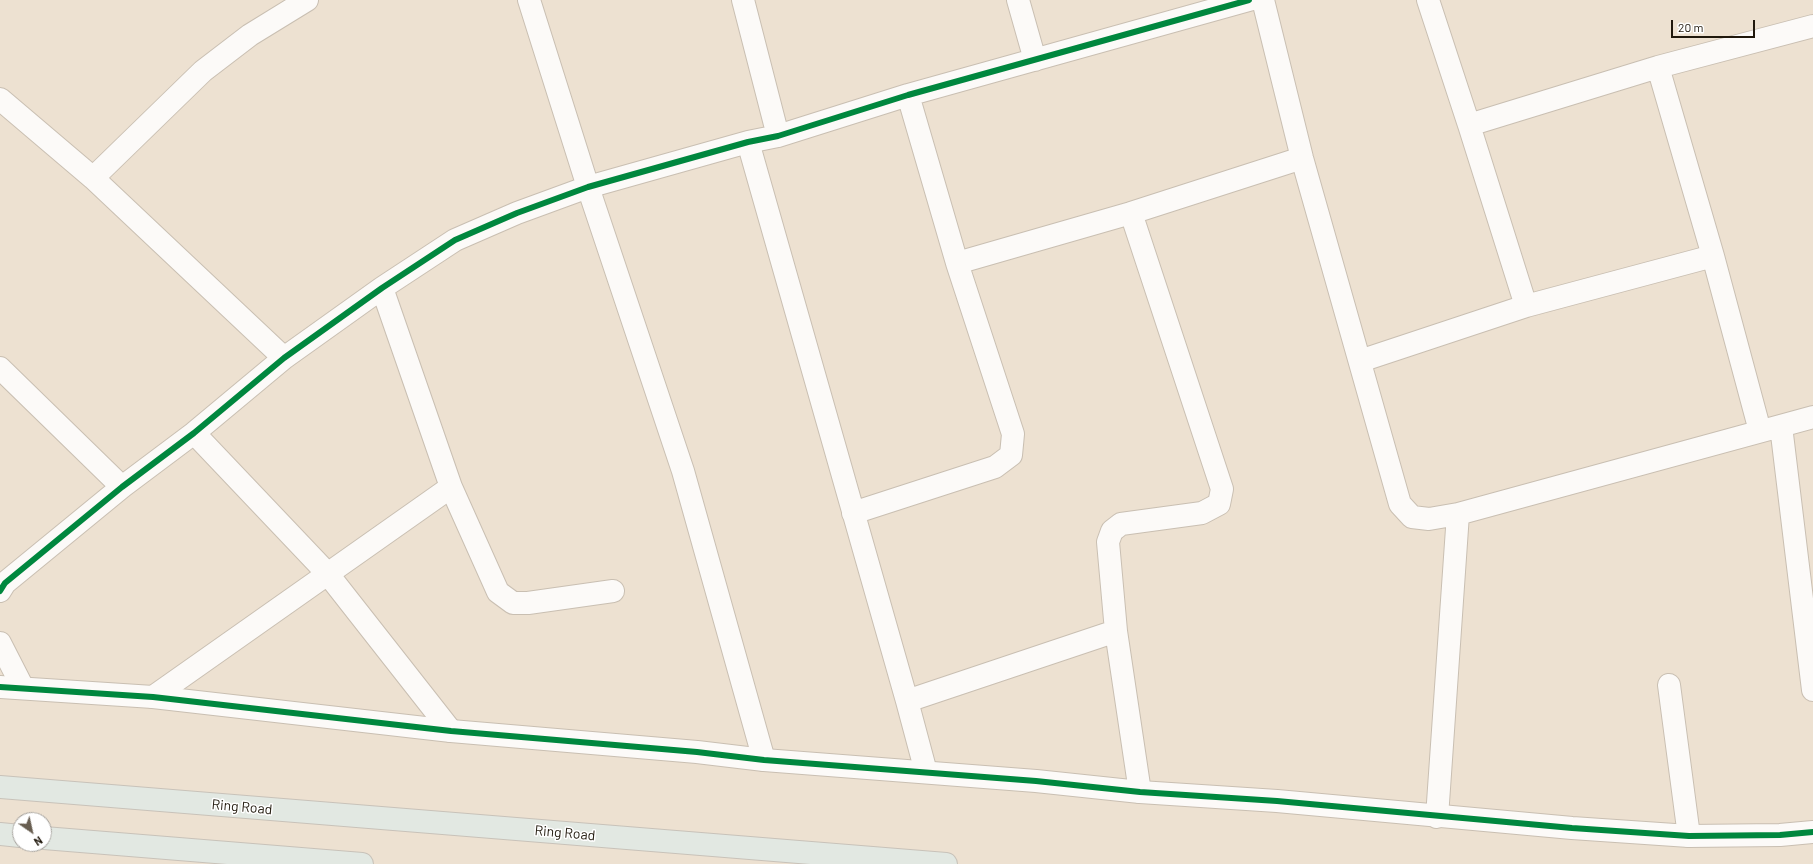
<!DOCTYPE html>
<style>
body{margin:0}
#map{position:relative;width:1813px;height:864px;overflow:hidden;background:#ede1d1;font-family:Barlow,sans-serif}
canvas{display:block}
.north{position:absolute;left:12px;top:812px;width:40px;height:40px;box-sizing:border-box;background:#fff;border:1px solid #a6a39e;border-radius:50%;rotate:146deg;font-size:11px;font-weight:700;line-height:16px;text-align:center;color:#20180c}
.north::after{content:'';display:block;margin:auto;width:14px;height:18px;background:#685e51;clip-path:polygon(50% 0,100% 100%,50% 72%,0 100%)}
.scale{position:absolute;left:1671px;top:20px;width:84px;height:18px;box-sizing:border-box;border:2px solid #20180c;border-top:0;padding-left:5px;font-size:12px;line-height:14px;white-space:nowrap;color:#20180c;-webkit-text-stroke:3px #fff;paint-order:stroke}
</style>
<div id="map">
<canvas width="1813" height="864"></canvas>
<div class="north">N</div>
<div class="scale">20 m</div>
</div>
<script>
const g = document.querySelector('canvas').getContext('2d');
g.lineJoin = 'round';
function stroke(path, color, width, dash) { g.strokeStyle = color; g.lineWidth = width; g.lineCap = dash ? 'butt' : 'round'; g.setLineDash(dash || []); g.stroke(path); }
function write(font, color, halo, rows, align = 'center') {
  g.font = font + ' Barlow,sans-serif'; g.lineWidth = 3; g.setLineDash([]); g.textBaseline = 'middle'; g.strokeStyle = halo; g.fillStyle = color; for (const [text, x, y, turn = 0] of rows) {
    g.save(); g.translate(x, y); g.rotate((+turn || 0) * Math.PI / 180); g.textAlign = isNaN(turn) ? turn : align; if (halo) g.strokeText(text, 0, 0); g.fillText(text, 0, 0); g.restore();
  }
}
const minor = new Path2D(`
 M529,0L588,187L683,471L764,760
 M743,0L778,136
 M1018,0L1035,60
 M1263,0L1302,158L1400,504L1412,517L1429,519L1458,514L1813,417
 M1428,0L1469,125
 M1658,67L1713,256L1760,431
 M0,99L93,178L284,358
 M748,142L907,701L926,772
 M93,178L203,71L250,35L307,0
 M957,263L1131,213L1302,158
 M1526,306L1713,256
 M1360,361L1526,306L1469,125L1658,67L1813,26
 M0,368L122,487
 M1781,426L1813,690
 M194,433L327,573L451,731
 M451,487L498,592L513,603H528L613,591
 M853,513L995,467L1011,455L1013,434L957,263L908,95
 M0,591L5,583L122,487L194,433L284,358L382,288L455,240L517,213L588,187L748,142L778,136L908,95L1249,0
 M1116,631L1140,792
 M0,643L23,688
 M1669,685L1689,836
 M153,697L451,487L382,288
 M907,701L1116,631L1108,542L1112,531L1121,524L1202,513L1219,504L1222,489L1131,213
 M1437,817L1458,514`);
const tertiary = new Path2D(`
 M0,687L153,697L451,731L697,752L764,760L1036,781L1140,792L1277,801L1572,828L1689,836L1780,835L1813,832`);
const trunk = new Path2D(`
 M0,787L946,864
 M0,834L20,836
 M44,838L362,864`);
const cycleway = new Path2D(`
 M0,591L5,583L122,487L194,433L284,358L382,288L455,240L517,213L588,187L748,142L778,136L908,95L1249,0
 M0,687L153,697L451,731L697,752L764,760L1036,781L1140,792L1277,801L1572,828L1689,836L1780,835L1813,832`);
const streetNames = [
 ["Ring Road",242,807,5],
 ["Ring Road",565,833,5]
];
stroke(minor, '#c9bfb2', 24);
stroke(tertiary, '#c9bfb2', 24);
stroke(trunk, '#c8c2b9', 24);
stroke(minor, '#fcfaf8', 22);
stroke(tertiary, '#fcfaf8', 22);
stroke(trunk, '#e2e8e2', 22);
stroke(cycleway, '#00873e', 6);
write('14px', '#20180c', '#fff', streetNames);
</script>
